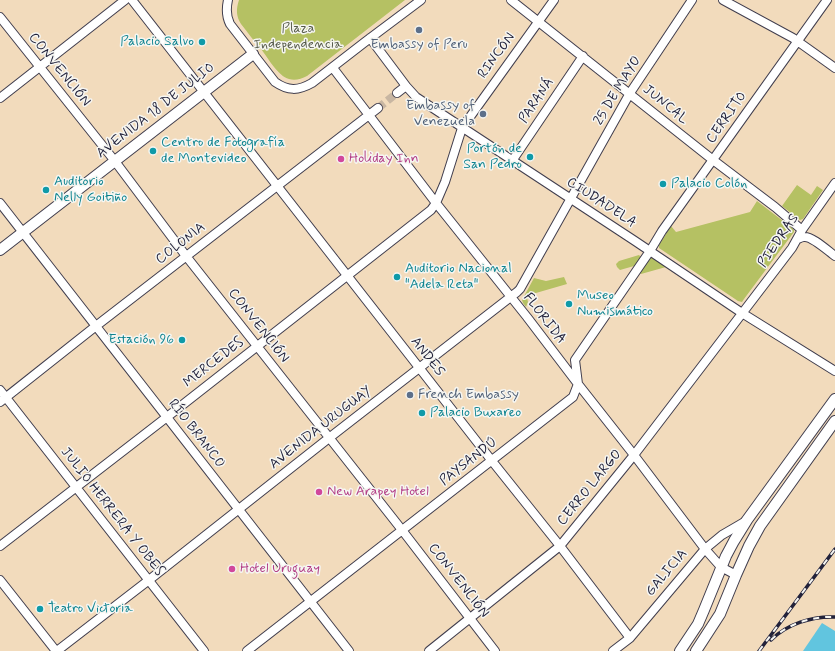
<!DOCTYPE html>
<meta charset="utf-8">
<style>
body{margin:0}
canvas{display:block;background:#f2dbbc}
</style>
<canvas width="835" height="651"></canvas>
<script>
const g = document.querySelector('canvas').getContext('2d');
g.lineJoin = 'round';
function paint(path, color) { g.fillStyle = color; g.fill(path, 'evenodd'); }
function stroke(path, color, width, dash) { g.strokeStyle = color; g.lineWidth = width; g.lineCap = dash ? 'butt' : 'round'; g.setLineDash(dash || []); g.stroke(path); }
function write(font, color, halo, rows, align = 'center') {
  g.font = font + ' Mynerve,sans-serif'; g.lineWidth = 3; g.setLineDash([]); g.textBaseline = 'middle'; g.strokeStyle = halo; g.fillStyle = color; for (const [text, x, y, turn = 0] of rows) {
    g.save(); g.translate(x, y); g.rotate((+turn || 0) * Math.PI / 180); g.textAlign = isNaN(turn) ? turn : align; if (halo) g.strokeText(text, 0, 0); g.fillText(text, 0, 0); g.restore();
  }
}
const green = new Path2D(`
 M239,0H405L307,76C301,79 295,81 289,79C278,76 268,58 261,49C254,41 248,33 241,24C236,16 236,9 239,0Z
 M797,185L811,195L817,186L823,190L803,219L800,220L782,206Z
 M757,201L792,228L794,230V232L744,299L742,302L738,301L659,248V245L671,226L676,232L750,212Z
 M639,255L641,257L634,266L620,270L617,267L616,264L619,261Z
 M650,257H651L666,267L641,274L639,272Z
 M564,277L567,284L529,295L527,298L528,302L526,307L523,303L522,300L534,278L546,281Z`);
const water = new Path2D(`
 M822,623L835,631V651H803Z`);
const minorTunnel = new Path2D(`
 M378,108L397,93`);
const minor = new Path2D(`
 M132,0L492,461L560,546L630,638
 M228,0C226,9 226,16 230,24L275,82C288,91 298,91 312,83L365,42L421,0
 M511,0L713,160L775,207L802,230
 M723,0L793,38L835,68
 M0,17L114,160L186,256L402,530L495,651
 M370,38L406,86L416,97L635,241L742,313L835,371
 M333,68L436,203L527,317L578,384L634,455L705,549L721,567L736,575
 M397,93L406,86
 M0,98L125,0
 M512,161L583,56
 M0,203L349,651
 M798,239C800,238 802,237 804,237C812,236 828,251 835,256
 M0,390L204,651
 M0,402L96,326L378,108
 M0,546L167,417L431,210L436,203L445,182L462,128L554,0
 M0,580L56,651
 M57,651L149,580L329,438L517,292L520,289L630,93L692,0
 M247,651L573,397L578,384L575,360L650,251L662,231L827,0
 M429,651L560,546L634,455L792,248L802,230L835,183
 M613,651L630,638L705,549L722,535L746,521`);
const major = new Path2D(`
 M0,250L253,54
 M680,651L698,624L704,610L726,556L734,541L747,520L835,399
 M696,651L720,614L736,575L749,546L760,526L835,421`);
const rail = new Path2D(`
 M771,640C787,624 812,616 835,617
 M759,651L835,549`);
const markers = [
 [419,30,4,"#5c6f8a"],
 [202,42,4,"#0f9aa8"],
 [483,114,4,"#5c6f8a"],
 [153,151,4,"#0f9aa8"],
 [530,157,4,"#0f9aa8"],
 [341,159,4,"#d1479c"],
 [663,184,4,"#0f9aa8"],
 [46,190,4,"#0f9aa8"],
 [397,277,4,"#0f9aa8"],
 [569,304,4,"#0f9aa8"],
 [182,340,4,"#0f9aa8"],
 [410,395,4,"#5c6f8a"],
 [422,413,4,"#0f9aa8"],
 [319,492,4,"#d1479c"],
 [232,569,4,"#d1479c"],
 [40,609,4,"#0f9aa8"]
];
const parkNames = [
 ["Plaza",298,29],
 ["Independencia",298,45]
];
const cultureNames = [
 ["Palacio Salvo",194,42,"right"],
 ["Centro de Fotografía",161,143],
 ["de Montevideo",161,159],
 ["Portón de",522,149,"right"],
 ["San Pedro",522,165,"right"],
 ["Auditorio",54,182],
 ["Nelly Goitiño",54,198],
 ["Palacio Colón",671,184],
 ["Auditorio Nacional",405,269],
 ["\"Adela Reta\"",405,285],
 ["Museo",577,296],
 ["Numismático",577,312],
 ["Estación 96",174,340,"right"],
 ["Palacio Buxareo",430,413],
 ["Teatro Victoria",48,609]
];
const serviceNames = [
 ["Embassy of Peru",419,45],
 ["Embassy of",475,106,"right"],
 ["Venezuela",475,122,"right"],
 ["French Embassy",418,395,"left"]
];
const streetNames = [
 ["RINCÓN",497,56,-54],
 ["CONVENCIÓN",59,70,51],
 ["25 DE MAYO",618,91,-59],
 ["PARANÁ",537,101,-56],
 ["JUNCAL",665,105,39],
 ["AVENIDA 18 DE JULIO",156,111,-38],
 ["CERRITO",727,118,-55],
 ["CIUDADELA",601,203,33],
 ["PIEDRAS",779,241,-56],
 ["COLONIA",181,244,-38],
 ["FLORIDA",544,319,52],
 ["CONVENCIÓN",258,326,52],
 ["ANDES",427,357,52],
 ["MERCEDES",214,363,-38],
 ["AVENIDA URUGUAY",321,428,-38],
 ["RÍO BRANCO",196,434,52],
 ["PAYSANDÚ",469,462,-38],
 ["CERRO LARGO",590,488,-51],
 ["JULIO HERRERA Y OBES",112,512,52],
 ["GALICIA",667,573,-50],
 ["CONVENCIÓN",458,581,52]
];
const hotelNames = [
 ["Holiday Inn",349,159],
 ["New Arapey Hotel",327,492],
 ["Hotel Uruguay",240,569]
];
paint(green, '#b5c163');
paint(water, '#61c5df');
stroke(minorTunnel, '#c8b6a2', 8, [8, 4]);
stroke(minor, '#413e4e', 10);
stroke(major, '#413e4e', 12);
stroke(minor, '#fff', 8);
stroke(major, '#fff', 10);
stroke(rail, '#22223b', 3.5);
stroke(rail, '#f6f6f2', 2, [6]);
for (const [x, y, r, color] of markers) { const dot = new Path2D(); dot.arc(x, y, r, 0, 2 * Math.PI); g.fillStyle = color; g.fill(dot); stroke(dot, '#f6f6f2', 1.5); }
write('14px', '#555a49', '#f6f6f2', parkNames);
write('14px', '#0d838f', '#f6f6f2', cultureNames, 'left');
write('14px', '#4e5e75', '#f6f6f2', serviceNames);
write('14px', '#22223b', '#f6f6f2', streetNames);
write('14px', '#b23c85', '#f6f6f2', hotelNames, 'left');
</script>
